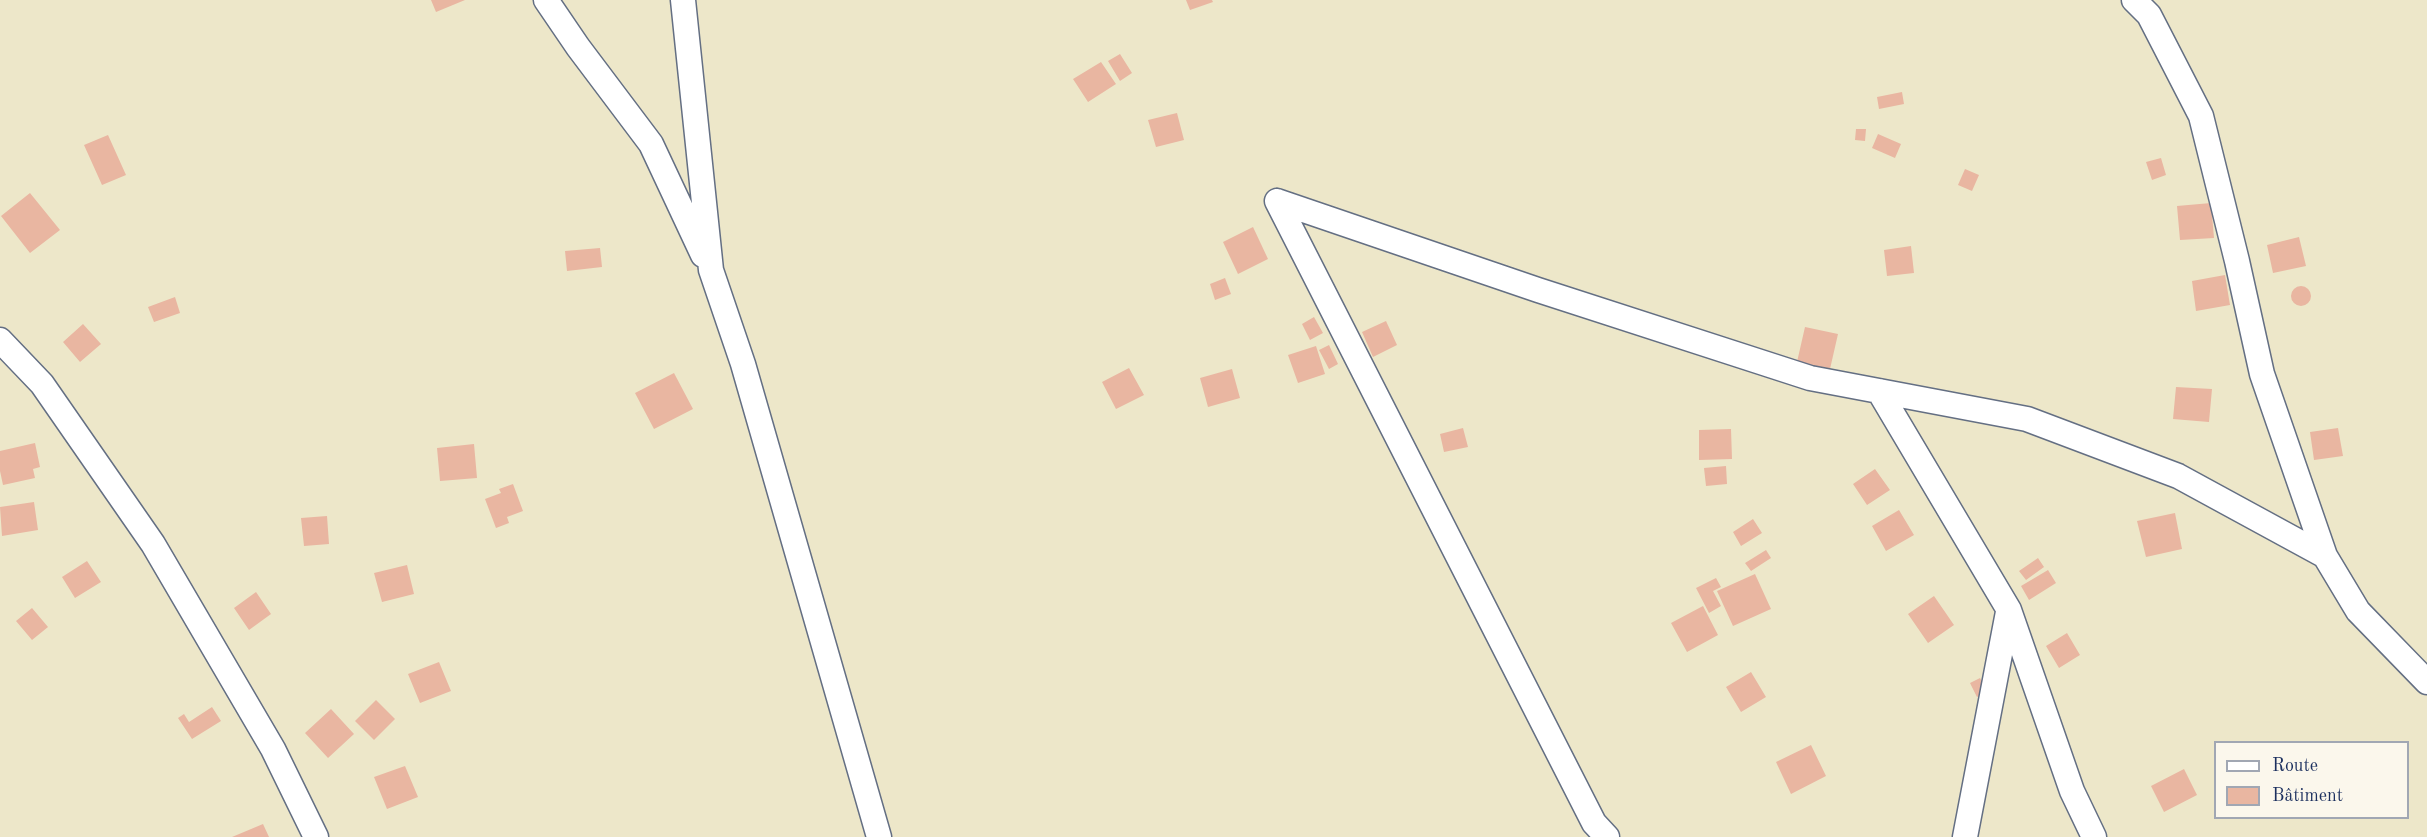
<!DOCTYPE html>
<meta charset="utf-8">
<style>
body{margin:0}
#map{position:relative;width:2427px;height:837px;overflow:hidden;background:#ede7c9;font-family:"Old Standard TT",serif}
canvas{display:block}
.legend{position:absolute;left:2214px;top:741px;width:195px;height:78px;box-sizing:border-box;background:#fbf7ec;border:2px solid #a1a7b3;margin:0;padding:8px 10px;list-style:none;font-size:18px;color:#1b2f5e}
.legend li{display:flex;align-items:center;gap:12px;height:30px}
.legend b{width:30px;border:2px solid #a1a7b3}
</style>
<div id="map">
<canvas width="2427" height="837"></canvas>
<ul class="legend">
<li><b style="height:8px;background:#fff"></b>Route</li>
<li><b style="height:16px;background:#e9b6a1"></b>Bâtiment</li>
</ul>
</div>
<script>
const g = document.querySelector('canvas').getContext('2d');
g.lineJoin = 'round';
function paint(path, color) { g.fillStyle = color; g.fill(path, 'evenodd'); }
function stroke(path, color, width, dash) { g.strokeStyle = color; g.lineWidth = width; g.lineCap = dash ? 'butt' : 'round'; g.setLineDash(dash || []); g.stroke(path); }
const building = new Path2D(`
 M431,0H465L436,12Z
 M1186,0H1212L1213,2L1190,10Z
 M1120,54L1132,73L1120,81L1108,61Z
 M1101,62L1116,84L1088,102L1073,79Z
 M1902,92L1904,104L1879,109L1877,97Z
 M1177,113L1184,140L1156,147L1148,120Z
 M1856,129H1866L1865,141L1855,140Z
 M1878,134L1901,144L1895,158L1872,148Z
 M108,135L126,175L102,185L84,145Z
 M2161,158L2166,175L2152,180L2146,162Z
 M1965,169L1979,175L1972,191L1958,185Z
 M30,193L60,230L30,253L1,216Z
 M2211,203L2214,238L2180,240L2177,206Z
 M1253,227L1268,259L1238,274L1223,242Z
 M2299,237L2306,266L2273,273L2267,245Z
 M1911,246L1914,273L1887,276L1884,250Z
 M600,248L602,267L567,271L565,251Z
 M2225,275L2230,305L2196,311L2192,281Z
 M1225,278L1231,294L1215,300L1210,284Z
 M2291 296a10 10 0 1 1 20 0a10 10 0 1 1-20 0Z
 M175,297L180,313L154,322L148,307Z
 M1314,317L1323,333L1310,340L1302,324Z
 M1386,321L1397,345L1373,357L1362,332Z
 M83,324L101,344L80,362L63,342Z
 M1805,327L1838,334L1830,369L1797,362Z
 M1329,345L1338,364L1329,369L1319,350Z
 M1316,346L1325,374L1298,383L1288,355Z
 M1129,368L1144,395L1116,409L1102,382Z
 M1232,369L1240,398L1208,407L1200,378Z
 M674,373L693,409L654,429L635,393Z
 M2176,387L2212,389L2209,422L2173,419Z
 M1463,428L1468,447L1444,452L1440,434Z
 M2338,428L2343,456L2314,460L2310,432Z
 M1731,429L1732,459L1699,460V430Z
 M35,443L40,467L33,469L35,478L3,485L0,471V451Z
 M474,444L477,478L440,481L437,448Z
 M1726,466L1727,484L1706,486L1704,468Z
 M1875,469L1890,490L1867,505L1853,484Z
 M513,484L523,511L507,517L509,523L496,528L485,499L501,493L499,489Z
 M34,502L38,530L2,536L0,507Z
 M1899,510L1914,535L1886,551L1872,526Z
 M2175,513L2182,549L2146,557L2137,521Z
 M327,516L329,544L304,546L301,518Z
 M1753,519L1762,533L1741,546L1733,532Z
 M1766,550L1771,558L1751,571L1745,563Z
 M2038,558L2044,567L2026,580L2019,571Z
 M87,561L101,582L75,598L62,577Z
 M407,565L414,594L382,602L374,573Z
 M2048,570L2056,583L2029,600L2021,586Z
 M1755,574L1771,609L1733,626L1717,591Z
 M1716,578L1721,587L1713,591L1721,606L1709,613L1696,588Z
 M256,592L271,614L249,630L234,608Z
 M1934,596L1954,625L1928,643L1908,614Z
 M1703,606L1718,635L1687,652L1671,623Z
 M32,608L48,627L32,640L16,621Z
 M2067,633L2080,655L2059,668L2046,646Z
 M439,662L451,691L420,703L408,674Z
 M1751,672L1766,697L1741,712L1726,687Z
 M1980,678L1988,692L1977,697L1970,683Z
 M376,700L395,719L374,740L355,721Z
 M212,707L221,721L192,739L178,718L184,714L189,722Z
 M331,709L354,734L328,758L305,733Z
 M1811,745L1826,776L1791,794L1776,762Z
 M405,766L418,797L387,809L374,777Z
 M2184,769L2197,795L2164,812L2151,786Z
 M263,824L269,837H232Z`);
const minor = new Path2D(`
 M546,0L578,47L651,144L703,255
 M683,0L711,270L743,364L879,837
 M2134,0L2149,15L2201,116L2237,261L2262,374L2325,556
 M1277,201L1538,290L1810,378L2027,419L2178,476L2325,556L2358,611L2427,682
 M1277,201L1594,823L1607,837
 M0,340L42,384L153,544L273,749L316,837
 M1879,391L2009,610L2072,791L2094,837
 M1965,837L2008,612`);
paint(building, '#e9b6a1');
stroke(minor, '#646f83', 27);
stroke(minor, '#fff', 24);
</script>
